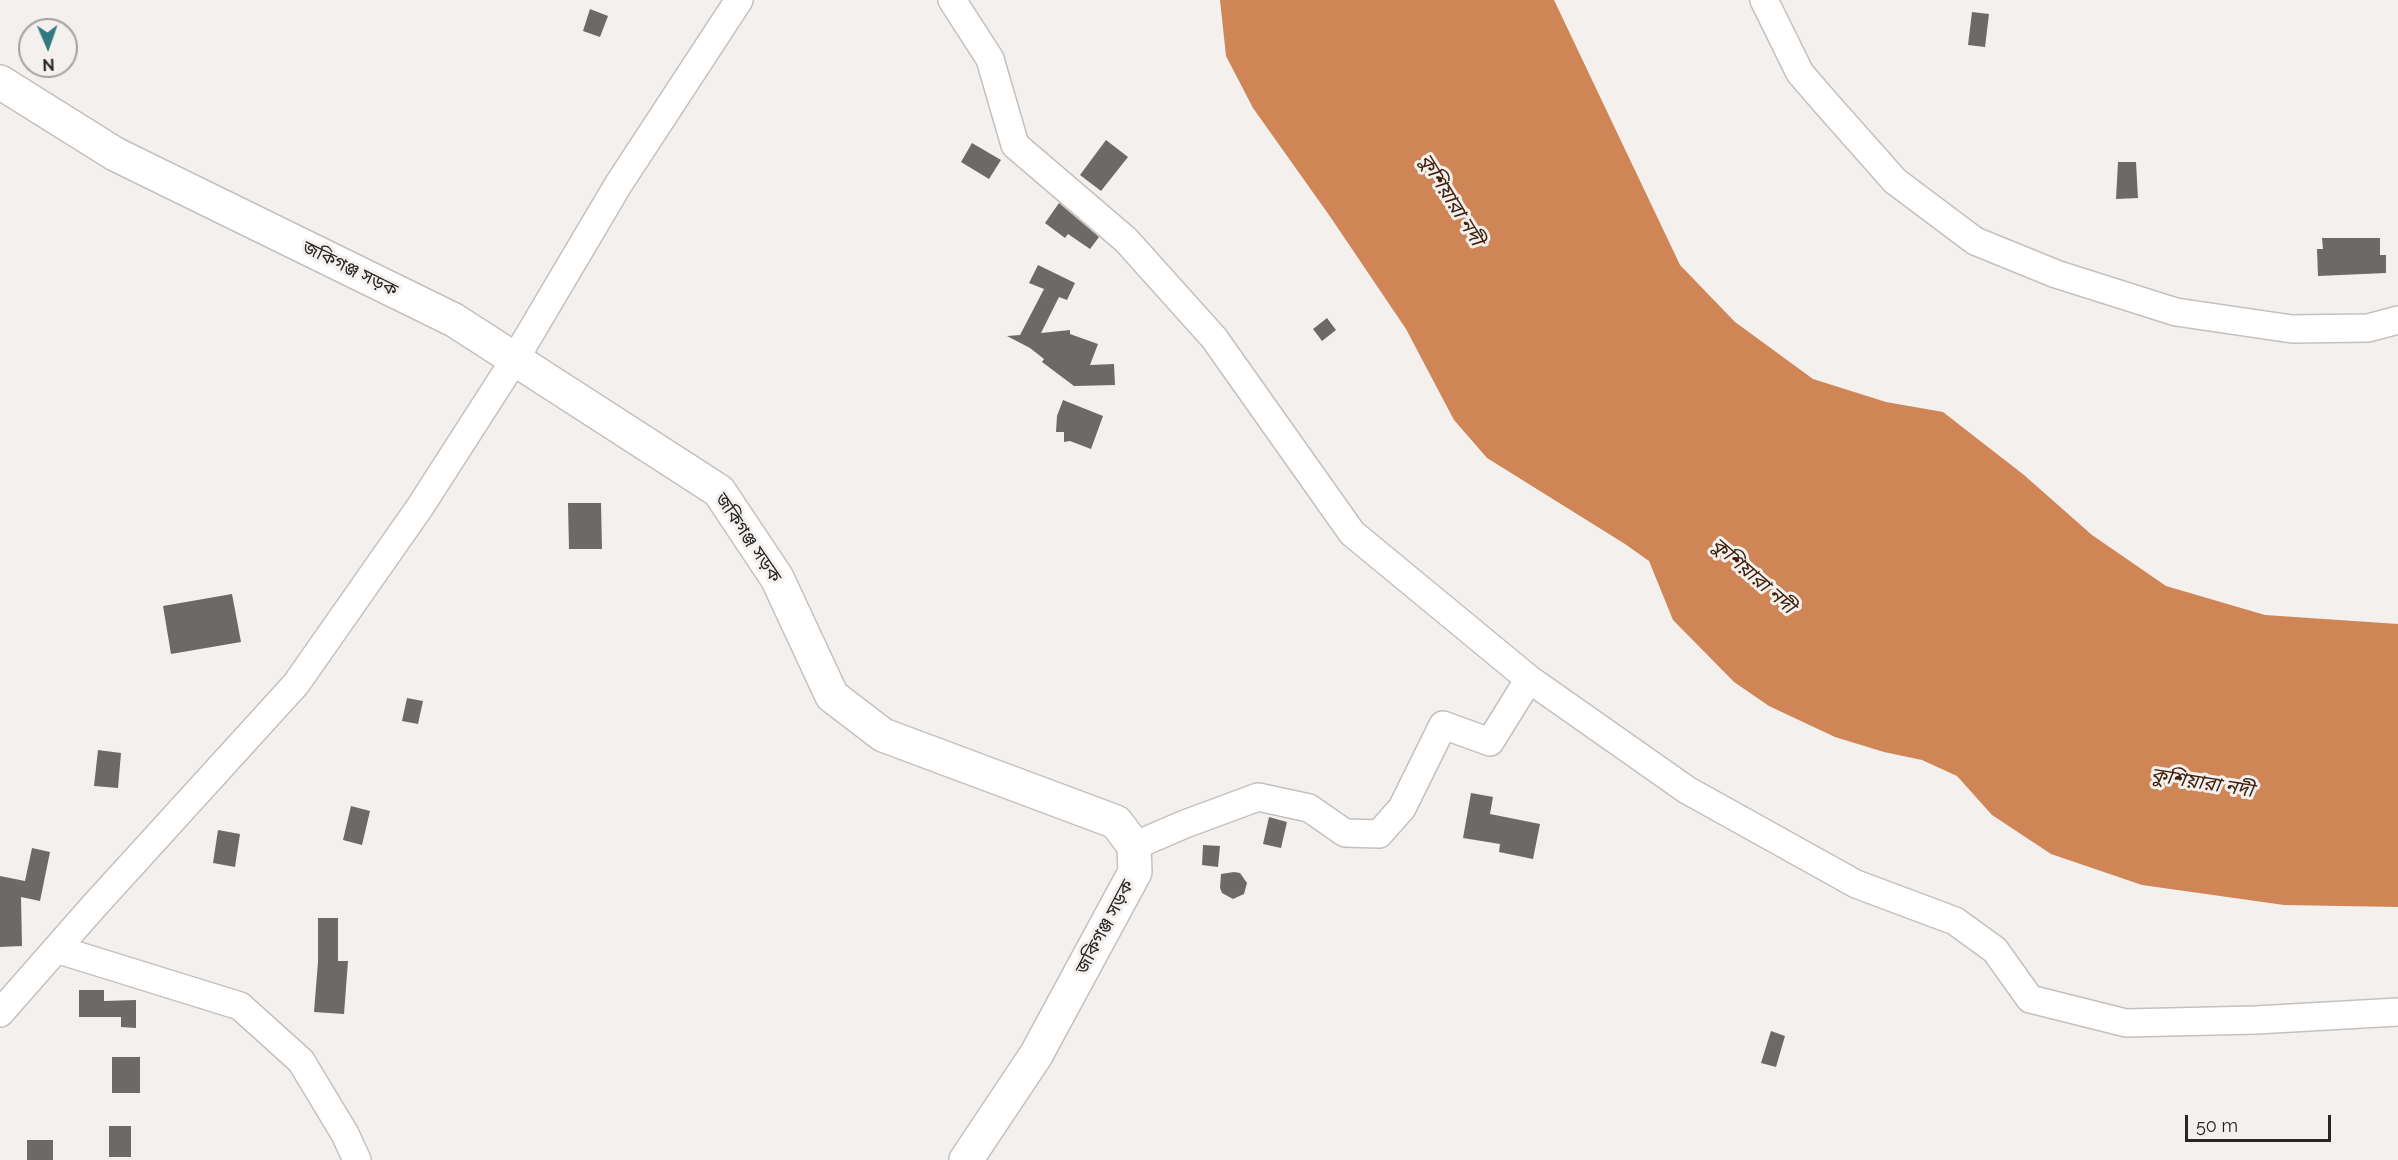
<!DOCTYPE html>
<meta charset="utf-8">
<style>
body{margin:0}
#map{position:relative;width:2398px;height:1160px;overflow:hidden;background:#f4f0ee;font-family:Raleway,sans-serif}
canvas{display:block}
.north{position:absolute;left:18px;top:18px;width:60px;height:60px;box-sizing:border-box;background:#f4f0ee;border:2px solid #a29f9e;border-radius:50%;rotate:178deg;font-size:16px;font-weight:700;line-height:24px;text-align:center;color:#272625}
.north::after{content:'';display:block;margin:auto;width:21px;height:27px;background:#30797f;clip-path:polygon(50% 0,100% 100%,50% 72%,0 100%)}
.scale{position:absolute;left:2185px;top:1115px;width:146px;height:27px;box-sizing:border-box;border:3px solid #272625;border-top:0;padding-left:8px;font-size:18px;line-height:21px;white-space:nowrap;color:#272625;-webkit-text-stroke:4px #f4f0ee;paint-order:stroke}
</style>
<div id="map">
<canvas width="2398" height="1160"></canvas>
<div class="north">N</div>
<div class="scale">50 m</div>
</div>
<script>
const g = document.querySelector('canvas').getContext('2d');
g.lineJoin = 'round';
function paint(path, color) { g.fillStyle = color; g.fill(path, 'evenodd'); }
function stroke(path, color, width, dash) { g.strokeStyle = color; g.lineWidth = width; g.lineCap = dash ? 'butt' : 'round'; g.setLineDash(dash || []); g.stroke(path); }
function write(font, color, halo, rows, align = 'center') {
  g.font = font + ' Raleway,"Noto Sans Bengali",sans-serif'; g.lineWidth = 6; g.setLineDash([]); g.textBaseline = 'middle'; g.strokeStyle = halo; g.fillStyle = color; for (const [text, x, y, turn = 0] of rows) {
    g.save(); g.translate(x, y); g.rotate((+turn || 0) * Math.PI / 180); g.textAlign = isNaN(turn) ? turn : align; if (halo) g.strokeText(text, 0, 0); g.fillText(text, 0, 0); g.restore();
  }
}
const water = new Path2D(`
 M1220,0H1554L1680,265L1735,322L1813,379L1886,402L1943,412L2024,475L2092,535L2166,586L2265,615L2398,624V907L2284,905L2142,885L2051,854L1992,815L1957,776L1922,760L1884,752L1835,737L1769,706L1734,682L1673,620L1649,561L1625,544L1487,458L1454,420L1406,329L1329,215L1253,108L1226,56Z`);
const building = new Path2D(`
 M590,9L608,16L600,37L583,31Z
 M1972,12L1989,14L1985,47L1968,45Z
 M1106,140L1128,157L1101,191L1080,175Z
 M972,143L1001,160L989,179L961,162Z
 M2118,162H2136L2138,198L2116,199Z
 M1059,203L1099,237L1090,249L1068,234L1065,238L1045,223Z
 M2322,238H2380V255H2386V273L2318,276L2317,249H2323Z
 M1038,265L1075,283L1067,300L1059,297L1041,333L1070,330V334L1098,344L1090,365L1114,364L1115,385L1074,386L1042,362L1044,359L1030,348L1007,336L1020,335L1044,289L1029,283Z
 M1327,318L1336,330L1322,341L1313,329Z
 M1063,400L1103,416L1091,449L1070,441L1064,442V432H1056L1057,416Z
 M568,503H601L602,549H569Z
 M232,594L241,642L171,654L163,606Z
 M407,698L423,701L418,724L402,721Z
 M98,750L121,753L118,788L94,786Z
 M1471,793L1493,797L1490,814L1540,824L1533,859L1499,852L1500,844L1463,838Z
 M351,806L370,811L362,845L343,840Z
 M1269,817L1287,822L1281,848L1263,844Z
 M218,830L240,834L235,867L213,863Z
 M1203,845L1220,846L1218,867L1202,865Z
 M32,848L50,852L40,901L21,897L22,946L0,947V876L25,881Z
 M1234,872L1240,873L1247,883L1244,894L1233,899L1222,893L1220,888L1221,874Z
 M318,918H338V961H348L344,1014L314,1012L318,962Z
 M79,990H104V1001L136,1000V1028L121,1027V1017H79Z
 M1771,1031L1785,1036L1776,1067L1761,1063Z
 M112,1057H140V1093H112Z
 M109,1126H131V1157H109Z
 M27,1140H53V1160H27Z`);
const minor = new Path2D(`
 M952,0L990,59L1015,145L1126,240L1214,338L1352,533L1529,679
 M1764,0L1800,73L1825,102L1895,181L1975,241L2056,274L2176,312L2292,329L2368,328L2398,320
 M1134,846L1185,824L1258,797L1309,808L1345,833L1379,834L1402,808L1443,725L1490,742L1529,679L1687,790L1856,884L1955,921L1995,950L2030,999L2126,1023L2256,1020L2398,1012
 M56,949L240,1006L301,1061L345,1134L357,1160
 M0,1013L94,906L296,684L420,507L515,359L618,185L739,0`);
const major = new Path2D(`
 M0,82L115,154L454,320L719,491L777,578L832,696L883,735L1116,822L1134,846L1135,872L1036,1055L966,1160`);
const streetNames = [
 ["জকিগঞ্জ সড়ক",350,269,26],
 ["জকিগঞ্জ সড়ক",748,538,56],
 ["জকিগঞ্জ সড়ক",1105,927,-62]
];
const waterNames = [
 ["কুশিয়ারা নদী",1451,200,58],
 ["কুশিয়ারা নদী",1753,576,41],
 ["কুশিয়ারা নদী",2202,783,9]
];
paint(water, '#cf8556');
paint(building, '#6c6967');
stroke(minor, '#c4c0be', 30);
stroke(major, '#c4c0be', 36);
stroke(minor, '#fff', 27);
stroke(major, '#fff', 33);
write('18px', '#272625', '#f4f0ee', streetNames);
write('italic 20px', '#3f200c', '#f4f0ee', waterNames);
</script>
